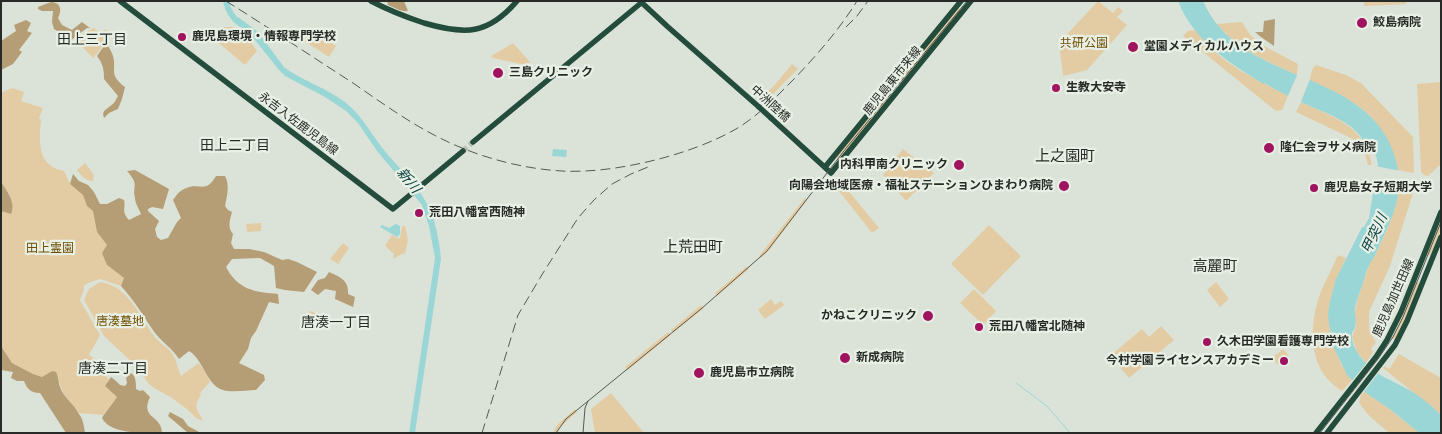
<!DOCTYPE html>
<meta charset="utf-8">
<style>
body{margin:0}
#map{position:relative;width:1442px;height:434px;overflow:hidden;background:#dbe3d8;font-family:Signika,sans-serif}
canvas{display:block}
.frame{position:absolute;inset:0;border:2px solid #272a26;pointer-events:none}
</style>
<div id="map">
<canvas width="1442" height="434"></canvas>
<div class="frame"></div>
</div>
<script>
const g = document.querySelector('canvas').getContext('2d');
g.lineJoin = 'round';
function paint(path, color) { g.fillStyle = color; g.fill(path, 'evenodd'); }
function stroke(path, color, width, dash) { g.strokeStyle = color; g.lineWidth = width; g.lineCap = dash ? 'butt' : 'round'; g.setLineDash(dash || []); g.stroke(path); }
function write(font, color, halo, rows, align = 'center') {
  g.font = font + ' Signika,"Noto Sans JP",sans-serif'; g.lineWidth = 4.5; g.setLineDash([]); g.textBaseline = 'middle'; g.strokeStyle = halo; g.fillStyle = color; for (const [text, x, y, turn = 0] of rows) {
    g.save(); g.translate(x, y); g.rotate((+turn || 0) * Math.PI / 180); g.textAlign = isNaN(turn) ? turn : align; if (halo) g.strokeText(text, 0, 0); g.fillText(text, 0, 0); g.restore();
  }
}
const green = new Path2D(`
 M1098,1L1113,13L1118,7L1123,11L1117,17L1127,25L1087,70L1063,76L1059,43Z
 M1364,1H1406V4L1364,6Z
 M958,8L961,10L903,81L900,79Z
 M1242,22L1250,35L1262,45L1298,64L1297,75C1268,62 1237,49 1217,24Z
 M224,27H234L248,38L257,51L245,65L215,40Z
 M94,28L100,33L106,29L109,33L103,39L104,45L93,58L76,40L86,32Z
 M308,28L336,46L329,57L301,39Z
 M1195,30C1201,37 1207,44 1214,51C1234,70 1263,82 1288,96L1282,110L1276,111L1183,36L1188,31Z
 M513,43L530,62L525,65L493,58L491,56Z
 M792,64L798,69L766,101L762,96L773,87Z
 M1316,65L1346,75L1361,83L1413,137L1414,172L1413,173L1398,170C1381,113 1361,104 1309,81L1313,68Z
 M1441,82V164L1428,176L1424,175L1421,172L1417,84Z
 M12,88L24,92L21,101L43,108L39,118L41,120C39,142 37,166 64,171L70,184L83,195L87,206L93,211L97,232L107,245V265L124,278L121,286L100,279L88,283L84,286V290L80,300L100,335L89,355L100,362L98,365L109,380L105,386L117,397L115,400L103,415L79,413C68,400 60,392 58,375L52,371L42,377L33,374L12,363L1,346V211L11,214L10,195L1,182V93Z
 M889,93L892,95L839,159L836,157Z
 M1301,102C1333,117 1365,125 1372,165H1368L1364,151L1353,139L1296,112Z
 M903,149L934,173L906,201L883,175Z
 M85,163C89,169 96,174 93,181C85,181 81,175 77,170Z
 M837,177L879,228L872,233L832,182Z
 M1399,190L1413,193L1390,266L1369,312V330L1376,342L1371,349L1373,352L1366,363L1357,352L1352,337L1356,327L1354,316L1358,298L1368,268L1373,257H1374C1385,235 1395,214 1399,190Z
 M805,198L807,200L771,248L761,258L759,256Z
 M1441,220V230L1430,256L1427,254Z
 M261,223V231L248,232L247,231L246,224Z
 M989,225L1021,256L983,295L951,264Z
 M403,226H405L408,240L405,253L402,254L393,259L394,254L385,246L392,235L399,239C402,234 400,229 403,226Z
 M343,243L349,248L338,264L330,259Z
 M1338,255L1346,258C1330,292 1322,318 1337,354C1341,364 1345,373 1352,380L1342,391C1308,371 1308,328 1320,294C1325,281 1332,269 1338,255Z
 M747,266L749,269L717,296L715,293Z
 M100,282C129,286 139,316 154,336C158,342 166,346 171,352C177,359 177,369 182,377V375L199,363L205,372L210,382L200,393L201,395C192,408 198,409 203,421L196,418L187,409L172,398L154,388L148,383L137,367L104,336L84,300L89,289Z
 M1216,282L1229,299L1220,307L1207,290Z
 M1416,282L1420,283L1402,325L1395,340L1392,338L1399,324Z
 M974,289L996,311L983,325L960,303Z
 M771,299L775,305L781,301L784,305L765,319L758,310Z
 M701,305L704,308L673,333L671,330Z
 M309,311L316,313L314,328L307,327Z
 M1161,326L1174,340L1129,378L1110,356L1142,329L1149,337Z
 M668,332L671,335L628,370L625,367Z
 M1283,349L1289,356L1278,365L1273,359V357Z
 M1399,354L1441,378V415L1383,368L1384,366L1389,369Z
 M1364,391L1391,410L1419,433H1389C1378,423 1366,415 1359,402L1361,395Z
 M611,393L644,433H595L591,409Z
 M575,409L577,412L560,427L557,433H553L557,425Z`);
const forest = new Path2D(`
 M387,1H404L408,11C401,12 395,8 388,5Z
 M51,2C61,2 62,11 58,18L62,25L72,30L82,22L90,28H87L70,41L64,35L54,29L52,22L53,11H42L38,9V7Z
 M1275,19L1274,46L1261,37L1255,32H1263L1264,21Z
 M26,20L31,23L27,31L32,33L19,50L22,52L13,64L1,70V41L16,31L14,25Z
 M107,44C109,48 112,52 113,56C117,71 108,74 125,87L122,99L118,109L109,113L104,118L103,114L104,111L114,103L118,96L104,79C104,69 103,64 97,56L104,46Z
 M135,170L169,189L163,209L152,207L148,209V211L159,221L155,229L157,237L161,240L168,238L177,222L181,218L173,200C176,196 179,191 184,189C200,181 205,195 216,176H225C230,185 227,196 225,206L228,210L232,212C230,220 227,227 233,234L231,243L234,249H249L264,252L282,260L288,259L297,262L317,272L304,292L285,290L276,288L274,266L260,258L232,259L226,267C238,290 255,292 278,294L279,304L269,302L256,331L251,338L248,349L239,363L264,375L265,380L256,390C246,390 233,393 223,390C206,385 204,360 189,351L179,359C172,348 163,343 155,333C144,317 134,300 121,286L124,278L107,265L102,253L107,245L97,232L93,211L87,206L83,195L70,184L73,174L79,181L88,185L94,192L100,204H107L119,198L124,200C126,209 121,211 129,220L141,214C139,209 135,203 135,198C132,184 140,186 127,171Z
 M1,182C8,192 16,203 11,214L1,211Z
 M329,272C340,277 349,280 348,294L355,297L353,307L335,299L336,291L325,289L318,295L311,290L318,280L325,278Z
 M1,346L12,363L33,374L42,377L52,371L56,372C59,377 58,382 60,387C64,398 74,404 79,414C83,419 84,426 85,433H66L40,393C31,393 27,389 24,381H17L11,378L13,372L1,370Z
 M131,373C136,376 136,383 136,389L140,391L143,390L150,397C140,418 160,415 162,431L160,433C141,433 110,434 102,418L103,416L115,400L117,397L105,386L111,377L116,381L120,385L125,386L127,383L126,378Z
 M170,412L183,419L188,426L201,433H188L168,416Z`);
const water = new Path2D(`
 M1178,1H1203C1238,82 1353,68 1389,142C1410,186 1395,212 1376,253C1373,260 1367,267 1365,276C1363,286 1357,297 1355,308C1354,314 1357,321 1355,327C1355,329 1353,331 1352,333C1351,340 1355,349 1359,355C1375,376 1390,379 1411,391C1421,397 1432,406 1441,415V433H1419L1391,410L1363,391L1347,375L1334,348L1329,325L1328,314L1330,301L1336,279L1362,227H1364L1369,218L1373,193L1377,189C1379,174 1380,155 1369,143L1364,142C1353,122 1330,115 1310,106C1294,100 1279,91 1264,83V84C1230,64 1193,40 1178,1Z
 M238,17L258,32L284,67L288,70C306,82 328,89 345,102C362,115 371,134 384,150C397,166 412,179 423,197C435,215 439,238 441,259L415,433H409L435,258L429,226L422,205L377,151L358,123L346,111L325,97L285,76L279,70L251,35L235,22Z
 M553,149L567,150L566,157L552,156Z
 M396,224L400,226V234L397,237L380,227L382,225L389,228Z`);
const pier = new Path2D(`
 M1298,73L1310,79L1300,104L1287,98Z
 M1375,166L1401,171V191L1375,186Z
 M1368,361L1379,372L1363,393L1351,382Z`);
const stream = new Path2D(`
 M1016,383L1047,406L1070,433`);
const river = new Path2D(`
 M226,1C228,11 233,19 241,24`);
const primaryTunnel = new Path2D(`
 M463,151L473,142`);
const primary = new Path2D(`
 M120,1L393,209L463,151
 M371,1C388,10 406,17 424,23C465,35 488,35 517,1
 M640,1L668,27L759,107
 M771,118L831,173L971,1
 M473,142L641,3
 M825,167L961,1
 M1316,433L1376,357L1387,340L1401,312L1441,212
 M1327,433L1395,345L1407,321L1441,237`);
const tram = new Path2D(`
 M556,433L566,419L701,309L767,251L847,147L967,1
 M583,433L585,408L588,401
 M1320,433L1378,359L1393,337L1403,317L1441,222`);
const rail = new Path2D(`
 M226,1C269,28 311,56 353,83C382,103 411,124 442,139C478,157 523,169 562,171C614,174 691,155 736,129C758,116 775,98 793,80C817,55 839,30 857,1
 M846,27L857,16L868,1
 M482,433L518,315L543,273L578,218L594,200L612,184L631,174L648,167`);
const primaryBridge = new Path2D(`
 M759,107L771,118`);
const markers = [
 [1362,23,6,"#9f135f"],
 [182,37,5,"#9f135f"],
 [1133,47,6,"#9f135f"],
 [498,73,6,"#9f135f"],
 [1056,88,5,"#9f135f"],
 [1269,148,6,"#9f135f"],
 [959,165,6,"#9f135f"],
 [1064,186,6,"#9f135f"],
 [1314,188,5,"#9f135f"],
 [419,213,5,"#9f135f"],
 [928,316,6,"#9f135f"],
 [979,327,5,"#9f135f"],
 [1207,342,5,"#9f135f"],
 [845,358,6,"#9f135f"],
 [1284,361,5,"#9f135f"],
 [699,373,6,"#9f135f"]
];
const poiNames = [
 ["鮫島病院",1373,23],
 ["鹿児島環境・情報専門学校",192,37],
 ["堂園メディカルハウス",1144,47],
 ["三島クリニック",509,73],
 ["生教大安寺",1066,88],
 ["隆仁会ヲサメ病院",1280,148],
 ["内科甲南クリニック",948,165,"right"],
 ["向陽会地域医療・福祉ステーションひまわり病院",1053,186,"right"],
 ["鹿児島女子短期大学",1324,188],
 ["荒田八幡宮西随神",429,213],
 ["かねこクリニック",917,316,"right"],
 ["荒田八幡宮北随神",989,327],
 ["久木田学園看護専門学校",1217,342],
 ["新成病院",856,358],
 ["今村学園ライセンスアカデミー",1274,361,"right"],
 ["鹿児島市立病院",710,373]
];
const parkNames = [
 ["共研公園",1084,44],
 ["田上霊園",50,249],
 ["唐湊墓地",120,322]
];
const streetNames = [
 ["鹿児島東市来線",893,81,-51],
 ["中洲陸橋",770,104,42],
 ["永吉入佐鹿児島線",298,124,37],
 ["鹿児島加世田線",1394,298,-66]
];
const neighbourhoodNames = [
 ["田上三丁目",92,40],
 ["田上二丁目",235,146],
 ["唐湊一丁目",336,323],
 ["唐湊二丁目",113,369]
];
const waterNames = [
 ["新川",408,181,51],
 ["甲突川",1375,234,-65]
];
const quarterNames = [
 ["上之園町",1065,157],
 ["上荒田町",693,248],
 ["高麗町",1215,267]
];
paint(green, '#e3cca3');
paint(forest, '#b59d75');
paint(water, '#9ad6d6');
paint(pier, '#dbe3d8');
stroke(stream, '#9ad6d6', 1);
stroke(river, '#9ad6d6', 6);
stroke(primaryTunnel, '#b7beb4', 5.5, [5.5, 3]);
stroke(primary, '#244c3c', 5.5);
stroke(tram, '#555953', 1);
stroke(rail, '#555953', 1, [10, 5]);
stroke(primaryBridge, '#244c3c', 5.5);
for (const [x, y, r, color] of markers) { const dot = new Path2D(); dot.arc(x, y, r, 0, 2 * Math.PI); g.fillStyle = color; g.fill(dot); stroke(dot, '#e8f0e5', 2); }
write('bold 12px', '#272a26', '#e8f0e5', poiNames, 'left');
write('12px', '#704f04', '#e8f0e5', parkNames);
write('12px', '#272a26', '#e8f0e5', streetNames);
write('14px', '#272a26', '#e8f0e5', neighbourhoodNames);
write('italic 14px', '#0d4545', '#e8f0e5', waterNames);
write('15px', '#272a26', '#e8f0e5', quarterNames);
</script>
